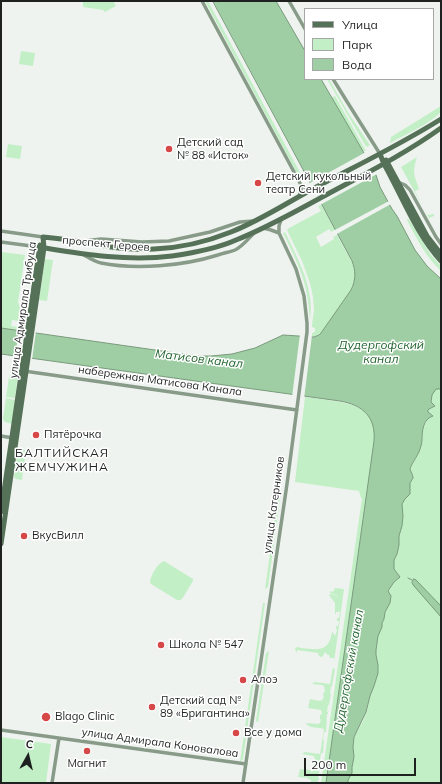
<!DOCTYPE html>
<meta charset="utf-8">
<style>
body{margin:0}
#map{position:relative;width:442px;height:784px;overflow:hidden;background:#eff3ef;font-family:Mulish,sans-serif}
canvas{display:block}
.frame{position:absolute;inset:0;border:2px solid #1f2120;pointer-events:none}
.legend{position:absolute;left:304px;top:8px;width:130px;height:72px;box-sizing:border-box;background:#fff;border:1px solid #a5a6a6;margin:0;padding:5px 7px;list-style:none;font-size:12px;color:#1f2120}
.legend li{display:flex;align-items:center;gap:8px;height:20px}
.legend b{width:20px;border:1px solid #a5a6a6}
.north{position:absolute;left:8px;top:736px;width:40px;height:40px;-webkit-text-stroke:3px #fff;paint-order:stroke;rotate:8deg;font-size:11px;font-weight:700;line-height:16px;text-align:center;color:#1f2120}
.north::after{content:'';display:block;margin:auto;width:14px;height:18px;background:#1f2120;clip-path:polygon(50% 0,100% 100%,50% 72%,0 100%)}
.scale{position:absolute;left:304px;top:758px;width:112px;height:18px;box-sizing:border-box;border:2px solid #1f2120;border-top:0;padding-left:5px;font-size:12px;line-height:14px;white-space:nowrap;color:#1f2120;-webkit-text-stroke:3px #fff;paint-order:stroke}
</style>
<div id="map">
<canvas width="442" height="784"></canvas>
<div class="frame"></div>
<ul class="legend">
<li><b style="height:5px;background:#557258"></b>Улица</li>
<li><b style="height:11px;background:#c2efc6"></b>Парк</li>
<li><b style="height:11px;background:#9fcea4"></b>Вода</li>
</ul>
<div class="north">С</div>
<div class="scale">200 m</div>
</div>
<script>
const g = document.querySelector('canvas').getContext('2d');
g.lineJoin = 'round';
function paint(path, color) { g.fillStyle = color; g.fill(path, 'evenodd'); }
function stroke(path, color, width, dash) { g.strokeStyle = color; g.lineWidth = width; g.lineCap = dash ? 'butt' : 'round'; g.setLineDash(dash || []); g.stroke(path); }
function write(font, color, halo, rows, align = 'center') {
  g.font = font + ' Mulish,sans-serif'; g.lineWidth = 3; g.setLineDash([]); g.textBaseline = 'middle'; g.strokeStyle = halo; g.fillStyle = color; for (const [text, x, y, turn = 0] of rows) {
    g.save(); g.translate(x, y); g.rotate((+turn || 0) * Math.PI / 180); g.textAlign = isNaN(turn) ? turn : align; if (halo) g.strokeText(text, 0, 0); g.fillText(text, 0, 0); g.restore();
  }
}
const green = new Path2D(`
 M83,1H113L116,6L105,12L103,10L83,7Z
 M205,1H208L303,178L302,180L301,181Z
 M21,51L35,53L33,66L19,64Z
 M327,79H329L349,114L370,145L367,147L365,145Z
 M335,96L366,151H363L331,98Z
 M441,106V112C428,125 406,134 390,143L391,137Z
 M8,144L22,146L20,159L6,157Z
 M417,157C412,173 414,174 419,189L415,191L427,215L434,214V216L429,218L401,167Z
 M321,205L335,230L331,232L329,229L316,237L321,247L334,239L333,237L337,235L353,264L355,273V279L351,290L321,333L316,336H312V333L315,332V328L312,327V325L314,310L313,297L310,283L302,261L287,230L289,228L321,211L318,206Z
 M408,218L431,255L441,266V271C425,256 417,239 407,220Z
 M285,232C298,259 315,289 310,320C309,310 308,299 306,289C301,269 292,251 283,233Z
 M1,252L25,255L18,302L24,319V322L12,320L11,326L18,327V330L1,328Z
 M45,259L53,260L47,301L39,300Z
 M19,366L15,398L6,397L9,377Z
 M437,388L441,389V783H348V780L352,773V767L354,757L353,747L354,737L363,721L368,707L370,696L374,686L378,673V665L376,655V650L378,636L382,627V623L384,619L385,612L390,603L391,596L388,592L394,582L399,578V575L394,569V560L397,554L399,545V536L402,526L403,516L402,504L405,499L410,494V483L413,479V476L410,468L414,462L415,459L419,453L422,442V431L427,420L429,417H432L433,415L429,413L428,410L429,409L434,407V405L432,403C430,397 432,392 437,388Z
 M305,397C314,398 324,399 333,401C356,404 372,409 375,435L326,783H321L362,498H361L359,491L295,482Z
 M6,398L15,400L12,424L5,422L3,419Z
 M18,449L26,450L22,480L16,479L14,477Z
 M279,489L281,491L268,587L265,589Z
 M164,561L193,579V581L182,599L180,600H177L151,584L150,582C151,575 157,564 164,561Z
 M335,588L344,589L334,662V658H330L329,655L326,654V653L325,652L323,656L321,657L319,656L318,653L297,650V652H296L295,648L298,647L304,649L302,648C318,650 329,652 332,632H333V634H335L334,638L336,634L337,629H336V626H338L339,621H337V618H339L340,611L338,612H336V614H335V603L329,595L330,594L335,595L338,598L336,595L330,593V591L333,592Z
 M263,603H265L243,759L240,762Z
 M269,651L258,722L256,721L266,653Z
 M333,667V668L335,669L332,686L331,687L330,694H331L329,705H328L327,712H328V714H327L326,732H324L323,740H324L323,753H321L320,760L321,761L318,778H319V780H318L317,783L311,782V780L308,779V778L298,777L300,769L312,770L313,768L314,767L313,765L314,761L315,760L314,756L302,754L305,752L320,754L324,729C319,727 309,729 306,723L319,724L321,720L320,719V715L322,714L321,710L308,708L310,699L320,701V700L322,701L323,698L324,697L323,695L324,692L325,691L324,686L322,685L312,684L315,682L330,684Z
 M1,737L51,744L46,783H1Z`);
const water = new Path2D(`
 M213,1H276L305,51V79H321L364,153L376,175L380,187L392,209L397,216L415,250L427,266L441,279V389H436L432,395L431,402L435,406L429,409L428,410V412L433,416C423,419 422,431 422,440C422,444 420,449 419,452C417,456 410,467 410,469C411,472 413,475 413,478L410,483V494L405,499L402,504L403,516L402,526L399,536V545L397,554L394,560V569L400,577L394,582L388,591L391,596L390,603L385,612L384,619L382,623V627L378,636L376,650V655L378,665V673L374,686L370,696L366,712L354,737L353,747L354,757L352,767V773L348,780V783H326L374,441C376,417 363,405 340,401L1,354V328L197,356H211L232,354L255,348L283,335L314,337L319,335L321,333L351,290C356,280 356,271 352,261Z
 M414,579L416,580L441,606V617L414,586L412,583Z`);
const pier = new Path2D(`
 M366,152L377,174L320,205L308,184Z
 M389,201L391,204L335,235L333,231Z
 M19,328L36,331L32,360L15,358Z
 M300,334L312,335L304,399L292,397Z`);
const stream = new Path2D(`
 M408,578L412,580`);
const street = new Path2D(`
 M202,1L301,185V190L299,196
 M289,1L305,29
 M333,79L346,100L380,154
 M398,182L405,185L410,190L436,237L441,244
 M301,185L306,188L311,189
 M263,228L271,230L279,233
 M1,231L43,237
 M85,241L101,239L142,242L169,241L210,232L240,222L253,221
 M1,242L39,247
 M84,255C89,258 95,262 101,263C136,270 183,266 218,255C223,253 230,252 235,250C243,246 248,239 254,233
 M24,371L297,410
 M1,436L13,438
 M1,730L246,764
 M52,783L59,738
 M243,783L287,484L307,332V323L304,296L296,269L279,233V226L281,220`);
const secondary = new Path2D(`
 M380,154L384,164C402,196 416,234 441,261
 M386,160L427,236L441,254
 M43,237C56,238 69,240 82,242C106,246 129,251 154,249C180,248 206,242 231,232C262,220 291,200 322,184C362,163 403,143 441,119
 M39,247C82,254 128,262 172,256C193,253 216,249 236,240C267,228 296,211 326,195C365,174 405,154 441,128
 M1,512L40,245
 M1,544L44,248L43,237`);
const markers = [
 [169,149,4,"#d64748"],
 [258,183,4,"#d64748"],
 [36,435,4,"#d64748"],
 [24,536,4,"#d64748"],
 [161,645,4,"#d64748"],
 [243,680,4,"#d64748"],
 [152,707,4,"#d64748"],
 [46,717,5,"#d64748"],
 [236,733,4,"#d64748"],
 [87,751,4,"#d64748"]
];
const poiNames = [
 ["Детский сад",177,143],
 ["№ 88 «Исток»",177,156],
 ["Детский кукольный",266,177],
 ["театр Сени",266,190],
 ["Пятёрочка",44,435],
 ["ВкусВилл",32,536],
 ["Школа № 547",169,645],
 ["Алоэ",251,680],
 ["Детский сад №",160,701],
 ["89 «Бригантина»",160,714],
 ["Blago Clinic",55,717],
 ["Все у дома",244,733],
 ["Магнит",87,764,"center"]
];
const streetNames = [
 ["проспект Героев",106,244,5],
 ["улица Адмирала Трибуца",23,310,-82],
 ["набережная Матисова Канала",160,381,8],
 ["улица Катерников",274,505,-82],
 ["улица Адмирала Коновалова",160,743,8]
];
const waterNames = [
 ["Дудергофский",381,345],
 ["канал",381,359],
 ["Матисов канал",199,359,7],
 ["Дудергофский канал",349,671,-80]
];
const neighbourhoodNames = [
 ["БАЛТИЙСКАЯ",62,453],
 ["ЖЕМЧУЖИНА",62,467]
];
paint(green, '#c2efc6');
paint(water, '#9fcea4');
stroke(water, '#799a7c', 1);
paint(pier, '#eff3ef');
stroke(stream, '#799a7c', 1);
stroke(street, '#889b89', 3.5);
stroke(secondary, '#557258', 5);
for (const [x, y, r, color] of markers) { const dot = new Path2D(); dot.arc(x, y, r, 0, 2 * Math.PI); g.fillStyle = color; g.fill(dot); stroke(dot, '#fff', 1.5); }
write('11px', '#1f2120', '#fff', poiNames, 'left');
write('11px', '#1f2120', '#fff', streetNames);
write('italic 12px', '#23652f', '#fff', waterNames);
g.letterSpacing = '1px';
write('12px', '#1f2120', '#fff', neighbourhoodNames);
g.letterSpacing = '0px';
</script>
